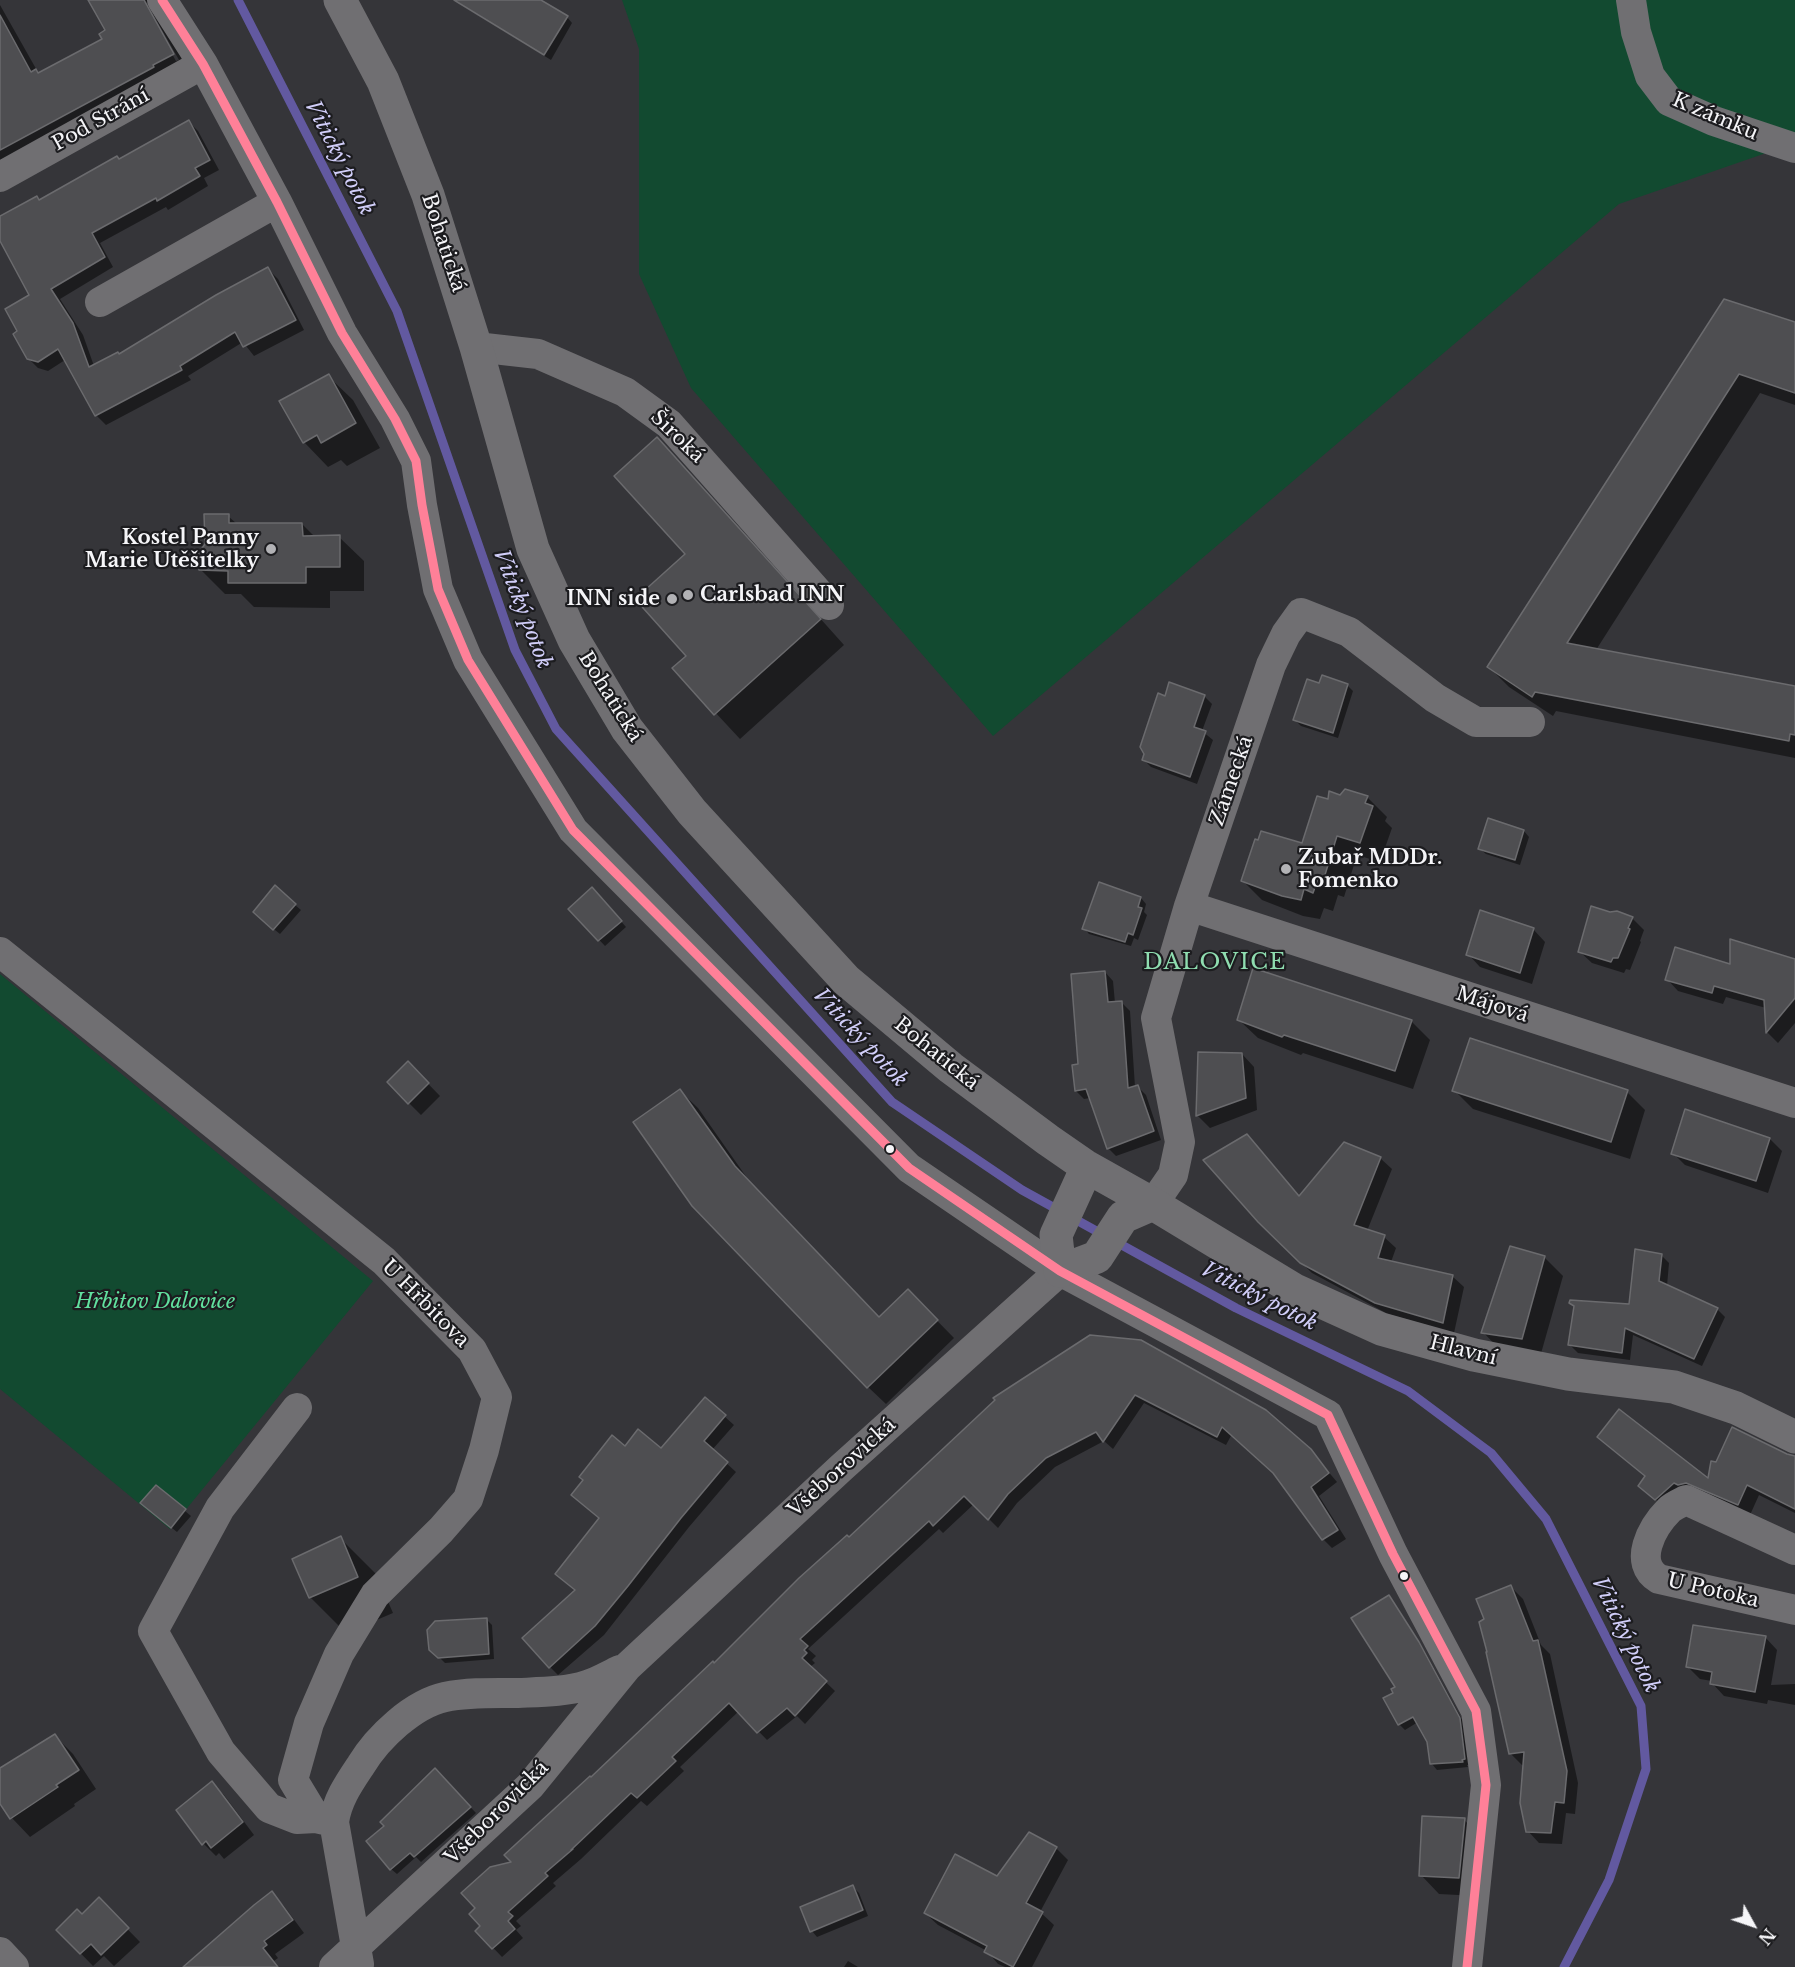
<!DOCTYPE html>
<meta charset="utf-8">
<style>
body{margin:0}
#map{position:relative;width:1795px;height:1967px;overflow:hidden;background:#353539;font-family:"Libre Baskerville",serif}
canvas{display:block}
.north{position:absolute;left:1723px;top:1895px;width:60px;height:60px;-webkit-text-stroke:4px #1c1c1f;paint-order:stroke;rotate:130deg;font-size:16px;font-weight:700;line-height:24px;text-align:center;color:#f5f5f8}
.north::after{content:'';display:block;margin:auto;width:21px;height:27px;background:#f5f5f8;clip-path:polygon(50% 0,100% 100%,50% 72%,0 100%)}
</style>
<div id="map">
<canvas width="1795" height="1967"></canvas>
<div class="north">N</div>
</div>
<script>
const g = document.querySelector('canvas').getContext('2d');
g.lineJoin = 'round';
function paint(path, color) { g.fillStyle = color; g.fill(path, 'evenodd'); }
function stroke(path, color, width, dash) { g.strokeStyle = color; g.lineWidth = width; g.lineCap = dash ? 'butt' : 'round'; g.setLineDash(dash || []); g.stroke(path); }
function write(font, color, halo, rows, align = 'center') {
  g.font = font + ' "Libre Baskerville",serif'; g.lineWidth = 4.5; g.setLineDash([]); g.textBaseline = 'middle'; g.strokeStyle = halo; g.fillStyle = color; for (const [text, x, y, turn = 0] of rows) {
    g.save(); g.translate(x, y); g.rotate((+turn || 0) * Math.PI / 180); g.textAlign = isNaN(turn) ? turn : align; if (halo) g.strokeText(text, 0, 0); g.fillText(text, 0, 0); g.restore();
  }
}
const green = new Path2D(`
 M622,0H1795V143L1619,204L993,736L691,388L639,274V49Z
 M0,974L373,1281L170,1529L0,1389Z`);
const shadow = new Path2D(`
 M90,0H142L176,61L179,60L145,0H149L188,70L0,174V5L39,74L104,39L107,31Z
 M538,0L567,17L572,23L551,60L463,6L457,1Z
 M188,121L198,131L219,170L204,178L208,186L168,210L166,207L100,243L113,267L60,299L83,335L94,366L119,356L268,269L278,279L304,330L254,356L243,342L188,376L191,380L106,425L96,415L65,360L48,371L38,368L28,358L19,332L31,295L0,238V218L39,201Z
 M1724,301L1795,324V405L1760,393L1596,650L1795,687V758L1556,711L1553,716L1509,687L1489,667Z
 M328,376L353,400L380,448L347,466L341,460L328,467L304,442Z
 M657,439L682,464L844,645L740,739L674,668L688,656L687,554Z
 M228,516L237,524H302L315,537H339L364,561V591H330V608L254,607L241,594H225L200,569L206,545Z
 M1347,685L1353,691L1338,738L1301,726L1295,720Z
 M1204,696L1212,704L1202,731L1213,740L1197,784L1151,767L1144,760L1166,698Z
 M1341,797H1367L1387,817L1385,821L1392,828L1380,862L1357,855L1344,897L1338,895L1333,911L1324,908L1320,919L1303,916L1262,900L1243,881L1303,845L1329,801Z
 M1524,831L1529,837L1520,865L1486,854L1480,849Z
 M598,895L626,927L605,946L570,909Z
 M1141,898L1146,904L1144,912L1147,915L1138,940L1134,938L1131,946L1089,934L1084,928Z
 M295,905L301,910L280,934L260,918Z
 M1632,918L1644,930L1640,941L1641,942L1630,970L1626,969L1624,973L1592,963L1579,951Z
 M1533,929L1545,942L1532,984L1480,967L1468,954Z
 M1795,960V1023L1778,1043L1767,1032L1766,1008L1726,997L1723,1004L1678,991L1667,979Z
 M1105,972L1113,981L1115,1003H1122L1130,1011L1135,1087L1137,1086L1146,1095L1161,1140L1116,1156L1108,1148L1090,1098L1084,1099L1076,1091L1080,1066Z
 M1239,1020L1411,1021L1430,1040L1413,1089L1303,1053L1301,1055L1258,1038Z
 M1199,1053L1242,1054L1254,1067L1257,1110L1210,1128L1198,1116Z
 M408,1063L440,1096L421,1115L409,1103Z
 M1454,1090L1627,1092L1645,1110L1630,1159L1473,1109Z
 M680,1091L698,1108L752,1185L880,1319L908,1291L954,1338L886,1404L868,1387Z
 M1770,1139L1782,1151L1768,1193L1685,1165L1673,1153Z
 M1380,1158L1392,1169L1367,1231L1384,1237L1396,1248L1391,1262L1452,1276L1464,1287L1454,1333L1388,1314L1312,1273L1258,1221L1300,1197Z
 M1661,1255L1669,1263L1667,1286L1717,1309L1725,1317L1702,1366L1633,1335L1630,1360L1578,1353L1570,1345L1575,1308L1571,1303L1630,1306Z
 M1544,1257L1563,1276L1540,1357L1501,1351L1483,1332Z
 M1091,1337L1310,1450L1337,1482L1319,1496L1346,1539L1332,1548L1323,1539L1276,1475L1232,1434L1226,1445L1144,1403L1113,1449L1104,1441L1055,1467L1017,1503L998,1528L974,1504L943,1533L939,1529L808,1649L816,1656L812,1660L815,1663L810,1667L835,1691L805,1724L797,1716L767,1740L739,1711L680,1767L684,1771L647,1806L641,1801L581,1859L553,1883L556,1886L516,1921L521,1926L516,1930L523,1938L502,1957L477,1931L482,1926L514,1863L591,1779L849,1539Z
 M705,1399L734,1425L712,1450L736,1472L689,1527L604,1635L558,1675L550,1667L576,1591L557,1574L600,1518L573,1495L625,1448L662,1450Z
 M1599,1437L1709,1481L1717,1464L1786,1455L1795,1457V1513L1759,1495L1750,1515L1668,1510L1640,1486L1646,1477Z
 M156,1487L191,1516L177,1532L148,1509Z
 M340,1538L376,1574L393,1613L346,1633L310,1597Z
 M1511,1587L1523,1599L1541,1645L1550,1654L1578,1783L1575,1814L1566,1813L1562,1844L1539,1843L1528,1831L1525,1765H1522L1510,1753L1485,1620Z
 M1389,1597L1394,1603L1424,1650L1465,1725L1470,1765H1467L1468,1767L1437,1770L1432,1764L1429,1741L1418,1722L1405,1730L1399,1724L1395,1693L1397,1687Z
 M486,1619L492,1625L494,1659L445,1663L437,1655Z
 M1765,1637L1777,1650L1771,1685L1795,1684V1705L1768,1700L1767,1704L1724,1696L1712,1683V1681L1700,1679L1688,1667Z
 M55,1736L73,1754L96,1789L74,1804L75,1806L30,1837L12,1818L0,1802V1769Z
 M435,1770L476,1813L421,1862L416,1857L397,1874L391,1869L386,1826Z
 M212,1783L224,1795L254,1835L224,1859L219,1853L216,1856L204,1844L178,1810Z
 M1464,1820L1483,1838L1477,1896L1439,1894L1421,1875Z
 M1056,1848L1068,1860L1040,1912L1054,1925L1032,1967H1005L998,1964L987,1951L938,1925L925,1913Z
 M853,1887L859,1893L868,1916L817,1937L812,1931Z
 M272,1893L284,1906L304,1933L275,1954L278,1958L274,1961L279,1967H185Z
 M99,1900L140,1942L114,1966L104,1956L93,1966L58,1930L82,1916Z
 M848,1961L858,1967H844Z`);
const stream = new Path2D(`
 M238,0L397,311L515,650L556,729L892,1102L1022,1190L1236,1308L1408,1391L1491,1453L1546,1519L1641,1706L1646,1769L1609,1880L1564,1967`);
const building = new Path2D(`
 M88,0H144L174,54L153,65L154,67L0,150V15L31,72L36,69L38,73L102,39L99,34L105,30Z
 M454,0H541L568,16L544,55Z
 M189,120L210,160L195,168L200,176L157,201L156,198L92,233L105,257L51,289L73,323L89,367L118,352L119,354L216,295L268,267L296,320L243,347L235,332L180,366L182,370L95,416L58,349L38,362L27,359L13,334L17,331L5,309L29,295L0,241V216L37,196L39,200L117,156L119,159Z
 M1724,299L1795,322V393L1739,374L1567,643L1795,686V735L1790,734L1789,741L1535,692L1532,697L1487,667Z
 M329,374L356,423L321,443L317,435L303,443L279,401Z
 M657,437L821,619L714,715L672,668L686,656L635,599L685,554L614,476Z
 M204,514H229V523H302L303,536L340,535V567H306V583H228V571L199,570L198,554L205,544Z
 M1322,675L1348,684L1333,733L1293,720L1307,679L1319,683Z
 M1169,682L1205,695L1194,727L1206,731L1190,777L1142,760L1144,754L1140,747L1158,693L1165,696Z
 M1345,789L1368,796L1365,803L1373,806L1360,843L1337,836L1324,878L1319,876L1313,893L1304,889L1301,900L1282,896L1241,881L1255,839L1258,840L1261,831L1302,843L1317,796L1328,799L1329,791L1340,795Z
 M1488,818L1524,830L1515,860L1478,849Z
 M1099,882L1141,897L1138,907L1142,908L1133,935L1128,933L1125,942L1082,929Z
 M275,885L296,904L273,930L253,912Z
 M592,887L622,921L598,941L568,909Z
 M1591,906L1610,912L1617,911L1633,917L1628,928L1630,929L1618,958H1613L1611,962L1578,952Z
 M1480,910L1534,928L1520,973L1466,955Z
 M1730,939L1795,959V998L1766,1033L1764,1000L1714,986L1712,993L1665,980L1675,947L1730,964Z
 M1253,968L1412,1020L1395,1071L1284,1035L1282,1037L1237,1020Z
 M1105,971L1108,1002L1122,1001L1128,1088L1138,1085L1154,1131L1107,1149L1086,1089L1075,1091L1072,1065L1078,1064L1071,974Z
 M1470,1038L1628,1090L1611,1142L1452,1091Z
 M1198,1052L1242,1053L1246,1098L1196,1116Z
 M408,1061L429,1083L408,1104L387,1082Z
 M680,1089L735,1166L879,1317L908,1289L938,1320L867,1388L692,1206L633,1122Z
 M1685,1109L1770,1138L1756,1181L1671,1154Z
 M1247,1134L1299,1196L1344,1142L1381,1157L1354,1225L1385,1235L1378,1258L1453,1275L1443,1323L1375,1303L1300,1263L1258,1222L1203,1160Z
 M1510,1246L1545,1256L1522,1339L1481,1333Z
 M1635,1249L1662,1254L1659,1281L1718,1308L1694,1359L1625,1328L1622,1353L1568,1345L1574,1306L1569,1303L1570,1300L1629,1304Z
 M1090,1335L1141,1340L1266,1410L1311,1449L1329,1473L1311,1487L1338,1530L1322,1540L1273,1473L1222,1427L1217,1437L1135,1395L1103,1442L1096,1432L1046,1458L1008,1494L988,1520L964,1496L933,1526L929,1521L800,1639L808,1646L804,1650L807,1653L802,1658L827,1681L795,1716L787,1708L757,1733L729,1703L672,1757L676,1761L637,1798L631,1793L571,1850L573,1849L545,1873L548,1876L508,1912L513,1916L508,1921L515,1929L492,1949L475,1931L480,1926L469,1914L475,1908L461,1893L490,1867L511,1862L504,1855L590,1776L591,1777L713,1661L714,1663L799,1578L847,1535L849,1537L995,1400L993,1398Z
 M705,1397L726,1415L704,1441L728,1462L681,1518L628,1586L595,1626L549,1668L522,1638L575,1590L555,1574L599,1518L571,1495L583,1480L579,1477L612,1435L625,1446L638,1429L661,1448Z
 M1619,1409L1708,1478L1711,1461L1716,1462L1732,1427L1787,1454L1795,1456V1509L1747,1485L1738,1505L1686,1483L1678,1485L1674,1483L1655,1500L1638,1486L1645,1476L1597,1437Z
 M156,1485L186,1509L171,1528L140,1503Z
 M341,1536L358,1577L309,1598L292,1559Z
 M1511,1585L1533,1641L1538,1640L1567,1771L1564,1803L1555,1802L1551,1833L1526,1832L1520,1803L1524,1752L1509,1754L1486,1652H1487L1479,1622L1484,1619L1476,1599Z
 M1389,1595L1419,1642L1460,1718L1465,1759L1462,1760L1463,1762L1430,1764L1427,1742L1413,1717L1398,1725L1383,1698L1393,1693L1391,1689L1395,1687L1351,1618Z
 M487,1618L489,1654L438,1658L429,1650L427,1630L435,1621Z
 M1693,1625L1766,1636L1755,1692L1710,1684L1712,1672L1686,1667Z
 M55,1734L79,1770L56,1785L58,1787L10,1819L0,1804V1768Z
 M435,1768L471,1807L414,1857L410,1853L390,1870L366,1841L384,1826L380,1822Z
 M212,1781L243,1822L211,1848L206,1841L202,1845L176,1810Z
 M1422,1816L1465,1818L1459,1878L1419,1876Z
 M1029,1832L1057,1847L1026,1903L1043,1912L1013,1967L984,1952L987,1946L924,1913L955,1854L997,1876Z
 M853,1885L863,1910L810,1932L800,1907Z
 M272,1891L293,1920L264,1941L267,1945L263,1948L278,1967H183L254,1905Z
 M99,1897L129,1928L101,1955L91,1944L80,1954L56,1930L77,1909L82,1914Z`);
const street = new Path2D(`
 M162,0L203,64L277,202L342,333L395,419L416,461L422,505L438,589L468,660L573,830L909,1168L1060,1271L1328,1415L1393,1554L1476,1711L1486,1785L1467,1967
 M1631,0L1636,32L1650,76L1669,101L1714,121L1795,148
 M0,177L203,64
 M100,302L277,202
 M476,347L538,354L625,392L669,424L829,605
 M1189,906L1795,1103
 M0,952L384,1261L472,1350L497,1397L484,1450L468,1499L441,1530L375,1595L339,1654L309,1723L293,1780L316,1818L334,1822
 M1153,1204L1173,1175L1180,1142L1156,1018L1189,906L1271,665L1286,634L1301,613L1349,632L1435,698L1476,722H1530
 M297,1408L220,1508L153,1631L221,1752L269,1808L297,1819L316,1818
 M1795,1550L1686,1500C1680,1503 1673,1506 1669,1510C1652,1527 1632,1563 1659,1579L1795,1610
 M0,1952L14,1967
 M359,1964L334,1822C337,1800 349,1783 361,1765C378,1737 413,1704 445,1697C469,1692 494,1693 518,1693C540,1692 566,1692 587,1685C598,1682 609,1675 620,1670
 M334,1967L530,1786L627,1667L841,1468L1060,1271`);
const secondary = new Path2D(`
 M340,0L383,81L428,195L476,347L533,549L574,640L627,729L692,812L846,980L951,1068L1048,1140L1087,1167L1153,1204L1295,1290L1381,1329L1474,1355L1568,1374L1674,1387L1736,1408L1795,1437
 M1087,1167L1056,1235L1060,1271L1097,1257L1123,1217L1153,1204`);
const bus1 = new Path2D(`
 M162,0L203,64L277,202L342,333L395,419L416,461L422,505L438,589L468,660L573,830L909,1168L1060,1271L1328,1415L1393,1554L1476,1711L1486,1785L1467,1967`);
const markers = [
 [271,549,6,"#b2b2b5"],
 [688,595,6,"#b2b2b5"],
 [672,599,6,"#b2b2b5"],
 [1286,869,6,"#b2b2b5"],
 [890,1149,5,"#f5f5f8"],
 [1404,1576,5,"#f5f5f8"]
];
const streetNames = [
 ["K zámku",1715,117,23],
 ["Pod Strání",101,120,-29],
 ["Bohatická",443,243,72],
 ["Široká",677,437,44],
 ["Bohatická",610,697,58],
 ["Zámecká",1232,781,-71],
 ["Májová",1492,1005,18],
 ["Bohatická",936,1054,39],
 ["U Hřbitova",425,1304,45],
 ["Hlavní",1463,1351,14],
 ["Všeborovická",842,1468,-42],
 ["U Potoka",1713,1591,13],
 ["Všeborovická",497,1813,-45]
];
const poiNames = [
 ["Kostel Panny",259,538],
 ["Marie Utěšitelky",259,561],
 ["Carlsbad INN",700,595,"left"],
 ["INN side",660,599],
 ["Zubař MDDr.",1298,858,"left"],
 ["Fomenko",1298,881,"left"]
];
const parkNames = [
 ["Hřbitov Dalovice",155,1302]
];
const waterNames = [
 ["Vitický potok",339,158,63],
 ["Vitický potok",522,609,69],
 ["Vitický potok",860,1038,47],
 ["Vitický potok",1259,1297,27],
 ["Vitický potok",1625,1635,64]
];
const quarterNames = [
 ["DALOVICE",1215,963]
];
paint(green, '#124a30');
paint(shadow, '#0007');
stroke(stream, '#6259a0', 9);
paint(building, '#4e4e51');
stroke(building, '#6b6b6e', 1.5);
stroke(street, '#706f72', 30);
stroke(secondary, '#706f72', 33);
stroke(bus1, '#ff8098', 9);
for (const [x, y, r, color] of markers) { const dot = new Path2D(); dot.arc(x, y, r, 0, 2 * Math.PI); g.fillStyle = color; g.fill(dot); stroke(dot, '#1c1c1f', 2); }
write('20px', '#f5f5f8', '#1c1c1f', streetNames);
write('bold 20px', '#f5f5f8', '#1c1c1f', poiNames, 'right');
write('italic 20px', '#61e19f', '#1c1c1f', parkNames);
write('italic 21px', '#d1cef9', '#1c1c1f', waterNames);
g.letterSpacing = '1.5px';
write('22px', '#8fddb0', '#1c1c1f', quarterNames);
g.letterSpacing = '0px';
</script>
